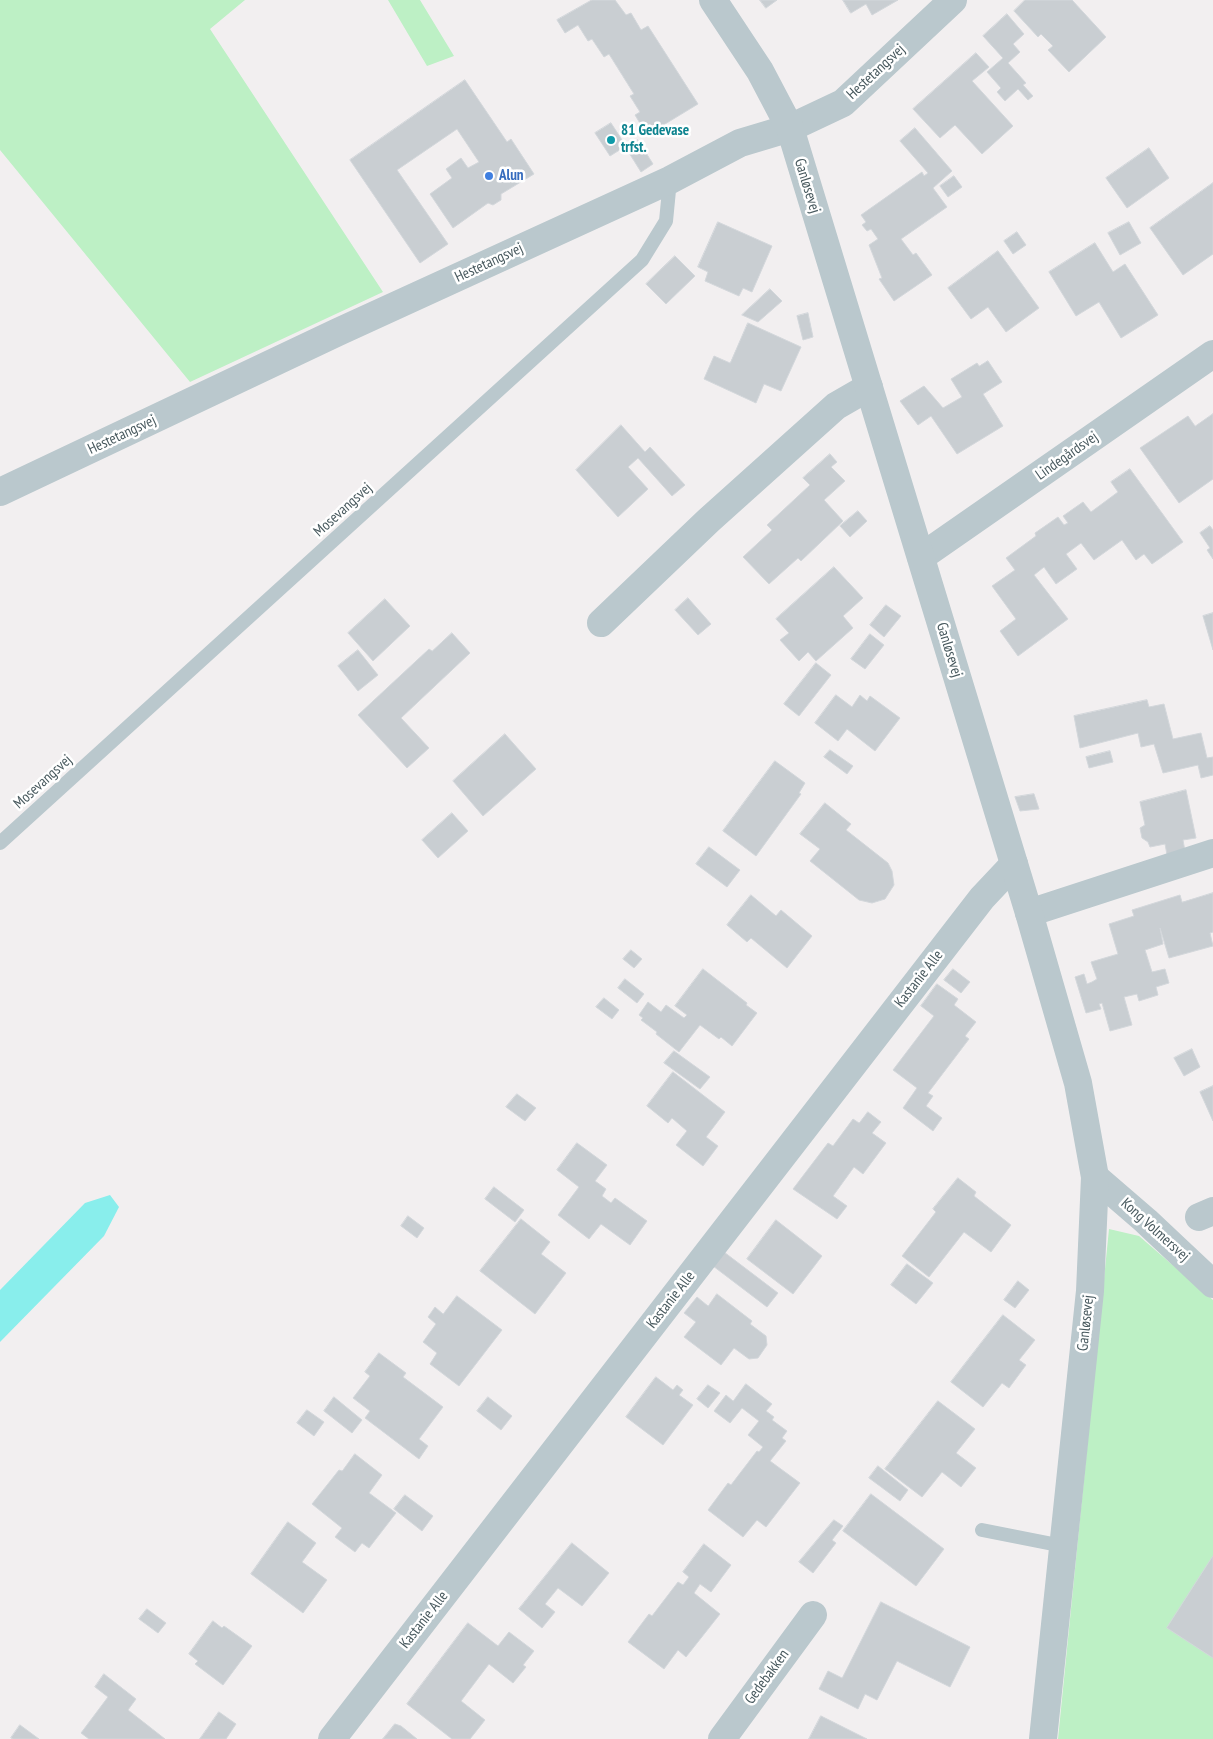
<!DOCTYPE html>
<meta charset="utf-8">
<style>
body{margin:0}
canvas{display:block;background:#f2eff0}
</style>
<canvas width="1213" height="1739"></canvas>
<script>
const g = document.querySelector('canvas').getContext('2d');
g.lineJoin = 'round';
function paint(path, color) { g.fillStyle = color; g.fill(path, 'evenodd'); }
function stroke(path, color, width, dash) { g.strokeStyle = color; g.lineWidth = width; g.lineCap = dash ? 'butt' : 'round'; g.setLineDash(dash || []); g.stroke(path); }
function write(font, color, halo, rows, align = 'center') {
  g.font = font + ' "PT Sans Narrow",sans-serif'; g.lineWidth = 5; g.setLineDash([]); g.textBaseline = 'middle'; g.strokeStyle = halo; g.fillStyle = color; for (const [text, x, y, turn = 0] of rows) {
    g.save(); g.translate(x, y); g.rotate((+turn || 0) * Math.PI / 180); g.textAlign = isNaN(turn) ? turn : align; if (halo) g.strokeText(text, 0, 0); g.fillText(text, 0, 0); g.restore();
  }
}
const green = new Path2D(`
 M0,0H245L210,29L383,292L190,382L0,150Z
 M388,0H420L454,56L427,66Z
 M1109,1229L1139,1236L1213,1300V1739H1058Z`);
const water = new Path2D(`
 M110,1195L119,1207L104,1236L0,1342V1290L85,1203Z`);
const building = new Path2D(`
 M592,0H615L626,15L631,13L641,30L648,26L698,104L647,135L635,115L640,112L630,96L634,94L609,54L604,57L592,39L588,41L578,25L565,33L557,20Z
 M760,0H777L766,8Z
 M843,0H898L872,15L866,4L851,13Z
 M1025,0H1072L1106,37L1069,72L1048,50L1053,46L1041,34L1038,37L1014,11Z
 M1007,14L1024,34L1013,44L1020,52L1008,63L1026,83L1023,85L1033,96L1028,100L1018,89L1005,101L997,92L1001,88L987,72L1003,58L983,36Z
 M976,53L989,67L972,81L1013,126L982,154L955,125L940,138L913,109Z
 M465,80L507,142L511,139L534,174L501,194V200L493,205L488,203L453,228L430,194L452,178L446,169L461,158L468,168L479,162L457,129L397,170L448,244L420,263L350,160Z
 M611,123L626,146L610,156L595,133Z
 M915,128L952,171L933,188L947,207L901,239L913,255L916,253L932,275L894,301L879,279L882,278L869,245L878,239L871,229L867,231L862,225L866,222L861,215L922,172L924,176L928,173L900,141Z
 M638,140L653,164L641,172L626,148Z
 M1149,148L1169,178L1127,208L1106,178Z
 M954,176L962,187L948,197L940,186Z
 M1213,183V254L1183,275L1150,228Z
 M718,222L772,246L752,292L743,288L739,296L705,281L708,272L698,267Z
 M1129,222L1141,243L1120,255L1108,233Z
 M1017,232L1026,245L1013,254L1004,241Z
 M1095,243L1113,272L1125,264L1158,315L1121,338L1099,302L1076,316L1049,272Z
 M998,251L1039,308L1006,332L988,307L971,319L948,288Z
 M675,256L695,276L666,304L646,284Z
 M770,289L782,301L758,322L742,315Z
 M808,313L813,337L803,340L797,316Z
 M748,323L801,347L781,391L764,384L756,403L704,379L714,356L730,363Z
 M988,361L1002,382L983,394L1003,426L957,454L931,416L918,425L900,401L924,386L943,408L962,397L951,379L977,363L979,366Z
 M1213,414V479L1179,503L1140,448L1188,416L1195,426Z
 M621,425L645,452L650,447L685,485L672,496L638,458L628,467L648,489L618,517L576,470Z
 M830,454L837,462L831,467L845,481L824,500L843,521L801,561L798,558L769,584L743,557L772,530L767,525L810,485L803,478Z
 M1130,469L1183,542L1152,564L1144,554L1136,560L1122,540L1094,560L1081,543L1066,554L1077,569L1056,584L1044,567L1034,575L1068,619L1018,656L1000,631L1016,619L992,586L1015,570L1006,558L1036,536L1035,533L1058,517L1064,525L1068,523L1063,516L1083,502L1091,512L1118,492L1111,482Z
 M858,511L867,521L850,537L840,526Z
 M1210,526L1213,530V559L1207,550L1210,548L1200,533Z
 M834,567L863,598L843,616L853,628L816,661L808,652L799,661L780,640L789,633L776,619Z
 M688,598L711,624L698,635L675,610Z
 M385,599L410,626L373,661L348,633Z
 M886,605L901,616L884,637L870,625Z
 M1213,613V650L1203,616Z
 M452,633L470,653L401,718L429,748L407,768L358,715L429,649L432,651Z
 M870,634L884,645L865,669L851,659Z
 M358,650L378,675L358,691L338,666Z
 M816,663L831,675L799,716L784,704Z
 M836,695L852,707L860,695L867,701L870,696L900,718L875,751L847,729L838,741L815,723Z
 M1147,700L1149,707L1164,704L1173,739L1201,733L1207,758L1213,757V775L1201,778L1198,765L1163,773L1154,744L1141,747L1138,733L1080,748L1074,716Z
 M505,734L536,769L483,816L453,781Z
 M830,750L853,766L847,774L824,757Z
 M1110,751L1113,762L1089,768L1086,757Z
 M775,761L805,783L799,793L801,794L756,856L723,831Z
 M1186,790L1196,838L1183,840L1185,851L1167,855L1165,844L1150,847L1148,842L1142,838L1140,828L1145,825L1140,802Z
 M1034,794L1039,809L1020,811L1015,797Z
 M825,803L851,824L846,830L888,863L892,871L894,885L885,899L872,903L859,900L810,861L820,849L800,834Z
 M452,813L468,831L438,858L422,840Z
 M709,847L740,870L727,887L696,864Z
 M1213,893V932L1210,933L1213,946L1169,958L1160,928L1163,944L1145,950L1152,972L1165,969L1169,983L1156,987L1158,995L1139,1001L1137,994L1124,997L1132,1025L1110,1031L1102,1003L1099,1004L1101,1009L1086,1013L1075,977L1084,974L1087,984L1092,982L1097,979L1091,962L1118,954L1109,924L1134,916L1132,910L1180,895L1182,902Z
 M751,895L776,916L781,910L812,936L787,968L751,938L747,942L727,925Z
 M631,950L642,959L634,968L623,959Z
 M703,969L747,1003L746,1005L757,1013L732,1046L721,1037L719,1039L700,1025L679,1052L656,1034L657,1032L641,1020L643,1018L639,1015L648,1002L661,1012L666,1005L684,1018L687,1015L675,1006Z
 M953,969L970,982L961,993L944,980Z
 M625,979L644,994L637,1003L618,988Z
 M937,984L958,999L954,1005L976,1022L965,1036L969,1039L928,1093L933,1096L926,1106L942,1118L933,1131L903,1108L917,1088L893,1070L934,1016L921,1006Z
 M604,998L619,1010L612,1019L596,1007Z
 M1192,1049L1200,1067L1184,1076L1174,1058Z
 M674,1051L710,1077L700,1089L664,1063Z
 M673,1072L725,1112L706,1137L718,1146L703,1166L676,1145L687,1131L672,1118L668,1123L647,1106Z
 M1213,1086V1121L1200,1092Z
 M517,1094L536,1108L525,1121L506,1107Z
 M868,1112L881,1122L872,1133L886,1143L863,1174L854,1167L833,1196L847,1206L837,1219L793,1189L828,1143L833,1146L853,1119L859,1123Z
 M577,1143L607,1165L595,1181L606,1189L602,1196L611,1203L615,1198L647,1221L630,1245L601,1224L589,1239L558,1215L579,1187L557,1170Z
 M958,1178L976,1192L974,1196L1011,1225L991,1252L964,1232L929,1277L902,1256L936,1212L933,1209Z
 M494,1187L524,1210L515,1222L485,1199Z
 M408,1216L424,1228L417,1238L401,1226Z
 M521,1219L550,1242L541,1254L566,1273L535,1314L480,1271Z
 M776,1220L822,1256L793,1294L747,1259Z
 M724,1252L778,1293L767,1307L713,1266Z
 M907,1264L933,1283L916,1304L891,1285Z
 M1018,1281L1029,1290L1015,1308L1004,1300Z
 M717,1294L752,1321L750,1324L766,1336L767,1345L758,1358L749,1359L734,1348L721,1365L684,1337L696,1322L684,1313L697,1297L708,1306Z
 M457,1296L502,1330L459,1386L430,1364L437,1353L423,1342L436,1324L428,1317L435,1307L443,1314Z
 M1003,1315L1035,1340L1019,1360L1026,1365L1009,1388L1002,1383L983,1407L951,1382Z
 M379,1353L406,1373L403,1377L443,1407L419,1439L428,1446L419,1459L365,1418L370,1411L353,1398L370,1376L365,1372Z
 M656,1377L673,1390L677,1385L683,1390L679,1395L693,1405L663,1445L626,1417Z
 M746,1384L772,1404L766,1411L774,1417L772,1420L787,1431L782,1438L786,1441L770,1461L800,1483L766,1527L757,1520L743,1537L708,1510L728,1483L731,1485L757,1451L759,1452L763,1447L748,1435L759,1421L742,1408L730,1423L714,1411L726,1395L733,1401Z
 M708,1385L720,1393L708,1408L697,1399Z
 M334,1397L362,1420L352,1433L324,1411Z
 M488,1397L512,1416L501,1430L477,1411Z
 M938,1401L975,1429L956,1453L976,1468L961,1487L942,1472L922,1497L885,1469Z
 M307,1410L324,1422L314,1436L297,1423Z
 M355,1454L382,1475L369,1493L396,1513L369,1548L362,1543L355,1552L335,1537L342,1528L312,1504L339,1470L342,1471Z
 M878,1466L908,1490L900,1501L869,1478Z
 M871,1494L944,1549L916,1586L843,1531Z
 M405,1495L433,1516L422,1531L394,1509Z
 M834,1520L843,1526L832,1540L836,1543L813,1573L799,1562Z
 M288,1522L316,1543L302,1562L327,1580L303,1613L251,1574Z
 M572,1543L609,1573L582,1606L558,1588L545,1604L555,1612L542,1628L519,1609Z
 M704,1544L731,1565L711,1592L700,1584L694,1593L720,1614L686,1657L678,1650L664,1669L628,1642L649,1614L652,1616L678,1582L683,1585L689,1577L683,1572Z
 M1213,1556V1658L1167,1628Z
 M881,1602L970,1647L950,1687L897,1661L877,1700L865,1694L858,1709L819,1689L828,1671L842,1678Z
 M147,1609L166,1623L158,1633L139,1619Z
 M213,1621L222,1628L224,1626L252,1646L223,1685L195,1664L198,1661L189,1654Z
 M468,1623L498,1646L509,1632L534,1651L523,1665L526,1667L513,1683L489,1664L461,1701L485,1720L470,1739H452L407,1704Z
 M104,1674L136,1699L128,1710L165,1739H89L81,1733L108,1697L95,1687Z
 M219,1712L236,1724L226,1739H200Z
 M821,1716L867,1739H809Z
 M395,1724L401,1726L417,1739H383Z
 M20,1725L39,1739H13L11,1738Z`);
const service = new Path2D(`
 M0,843L642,260L666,221L670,180
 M982,1530L1063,1546`);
const minor = new Path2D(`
 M0,492L338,332L670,180L740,143L790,128L843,103L953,0
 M921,557L1213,354
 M601,623L709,520L836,406L869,387
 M1029,913L1213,853
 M1095,1177L1146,1221L1213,1284
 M1199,1217L1213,1211
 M332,1739L982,898L1014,864
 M722,1739L813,1615`);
const tertiary = new Path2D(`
 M713,0L760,71L790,128L1029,913L1078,1083L1095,1177L1090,1291L1043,1739`);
const markers = [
 [611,140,5,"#0f9aa8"],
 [489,176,5,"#3f7fe0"]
];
const streetNames = [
 ["Hestetangsvej",876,72,-43],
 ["Ganløsevej",807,186,73],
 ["Hestetangsvej",489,263,-25],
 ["Hestetangsvej",122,435,-25],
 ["Lindegårdsvej",1067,456,-35],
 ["Mosevangsvej",343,510,-42],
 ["Ganløsevej",949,650,73],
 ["Mosevangsvej",43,782,-42],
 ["Kastanie Alle",919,979,-52],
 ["Kong Volmersvej",1155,1230,42],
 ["Kastanie Alle",671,1300,-52],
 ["Ganløsevej",1086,1323,-84],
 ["Kastanie Alle",424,1620,-52],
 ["Gedebakken",767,1677,-54]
];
const cultureNames = [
 ["81 Gedevase",621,131],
 ["trfst.",621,148]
];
const shopNames = [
 ["Alun",499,176]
];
paint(green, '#bdf0c5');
paint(water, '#89eeec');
paint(building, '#c9ced2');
stroke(building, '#d3d7db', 1);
stroke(service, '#bac8cd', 14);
stroke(minor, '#bac8cd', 28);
stroke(tertiary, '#bac8cd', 28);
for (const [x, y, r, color] of markers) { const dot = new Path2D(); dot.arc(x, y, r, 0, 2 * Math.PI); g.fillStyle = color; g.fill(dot); stroke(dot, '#fff', 2); }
write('15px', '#47585d', '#fff', streetNames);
write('bold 15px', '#0d838f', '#fff', cultureNames, 'left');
write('bold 15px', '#366cbe', '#fff', shopNames, 'left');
</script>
